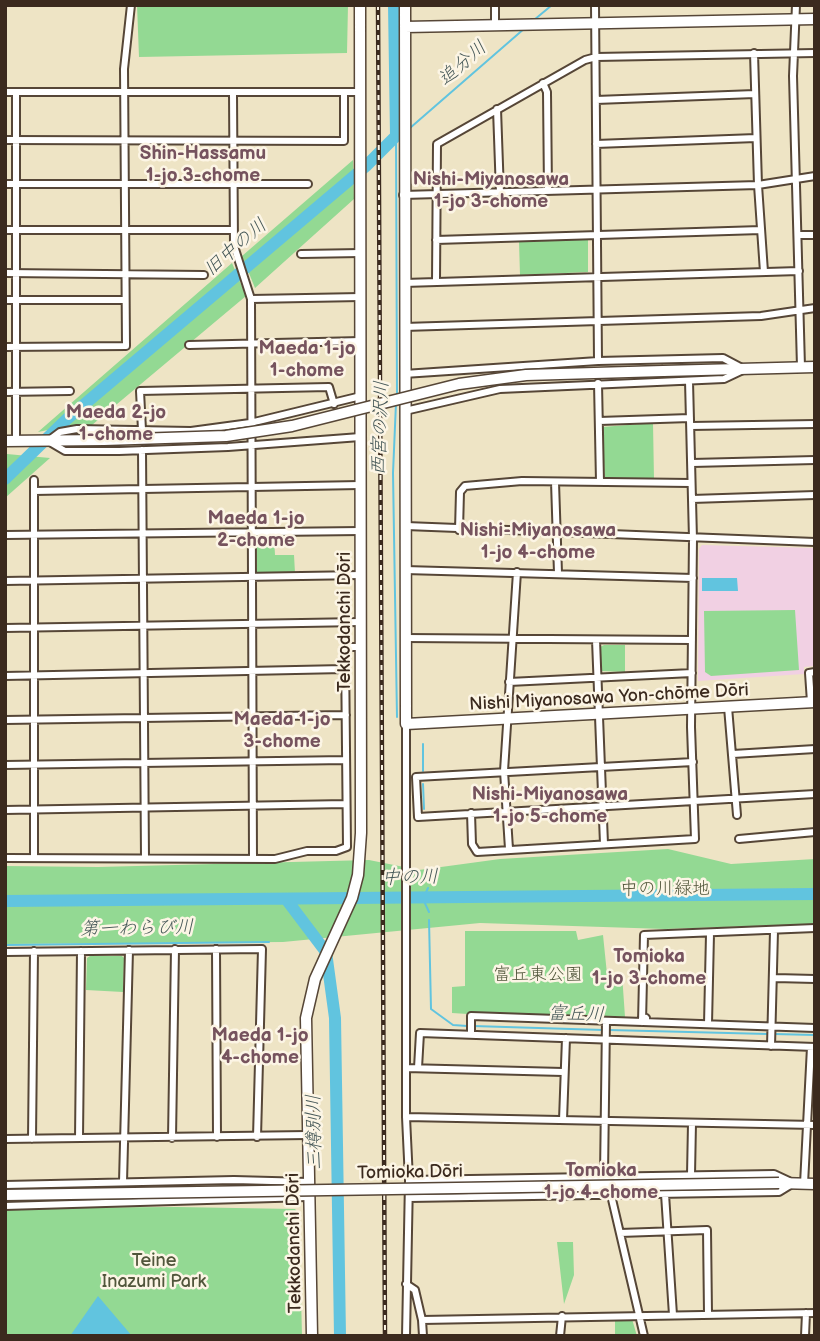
<!DOCTYPE html>
<meta charset="utf-8">
<style>
body{margin:0}
#map{position:relative;width:820px;height:1341px;overflow:hidden;background:#eee4c5;font-family:"Balsamiq Sans",sans-serif}
canvas{display:block}
.frame{position:absolute;inset:0;border:7px solid #3b2a1e;pointer-events:none}
</style>
<div id="map">
<canvas width="820" height="1341"></canvas>
<div class="frame"></div>
</div>
<script>
const g = document.querySelector('canvas').getContext('2d');
g.lineJoin = 'round';
function paint(path, color) { g.fillStyle = color; g.fill(path, 'evenodd'); }
function stroke(path, color, width, dash) { g.strokeStyle = color; g.lineWidth = width; g.lineCap = dash ? 'butt' : 'round'; g.setLineDash(dash || []); g.stroke(path); }
function write(font, color, halo, rows, align = 'center') {
  g.font = font + ' "Balsamiq Sans","Klee One",sans-serif'; g.lineWidth = 5; g.setLineDash([]); g.textBaseline = 'middle'; g.strokeStyle = halo; g.fillStyle = color; for (const [text, x, y, turn = 0] of rows) {
    g.save(); g.translate(x, y); g.rotate((+turn || 0) * Math.PI / 180); g.textAlign = isNaN(turn) ? turn : align; if (halo) g.strokeText(text, 0, 0); g.fillText(text, 0, 0); g.restore();
  }
}
const built = new Path2D(`
 M702,545L815,548V666L804,667V674L698,681L699,549Z`);
const green = new Path2D(`
 M137,5H348L347,53L139,57Z
 M353,160L354,199L255,288L242,256Z
 M588,239V272L520,275L519,242Z
 M232,263L246,296L92,425H72L38,432Z
 M653,423L654,479H605L602,427Z
 M7,454L50,458L5,498V456Z
 M256,537H274L275,555H294L295,573H257Z
 M795,610L799,670L711,676L705,672L704,611Z
 M604,645H625V672L600,671V647Z
 M668,849L731,864L815,859V924L665,929L480,923L283,942L5,944V866L98,867L369,860L419,870L500,859Z
 M465,931H576L578,940L603,935L607,974H622L625,1017L545,1019L452,1013V987L465,986Z
 M90,956H122L124,958L123,992L86,990L87,958Z
 M177,1207L295,1209L299,1214L302,1336H5V1208Z
 M557,1242H573L574,1275L564,1304Z
 M632,1319L637,1336H615V1320Z`);
const water = new Path2D(`
 M702,578H737L738,591H702Z
 M98,1296L132,1336H70Z`);
const stream = new Path2D(`
 M534,20L552,5
 M410,128L525,28
 M396,136L397,394
 M396,403L393,473L397,717
 M423,744V771
 M423,784L424,809
 M428,888L423,899L429,912
 M429,920L431,1009L453,1025L467,1026
 M5,945L269,942
 M473,1026L604,1030
 M609,1030L768,1034
 M774,1034L815,1035`);
const river = new Path2D(`
 M5,479L67,419L366,166L396,136L394,5
 M286,899L326,952L335,1018L340,1336
 M5,901L815,894`);
const street = new Path2D(`
 M495,5V24
 M595,5L598,361
 M796,5L793,76L801,367
 M754,53L758,185L764,272
 M543,83L547,92L548,191
 M5,92H360
 M16,92V441
 M233,93L234,246L251,299L253,858
 M596,100L755,94
 M497,109L500,193
 M5,140L344,141V94
 M596,144L756,138
 M5,184H308
 M403,195L758,185L815,176
 M5,230H233
 M798,235H815
 M436,240L761,230
 M301,254L361,253
 M5,273L204,275
 M436,281L437,144L585,60L596,57L815,53
 M404,283L799,271
 M251,299L361,297
 M5,300H125
 M404,327L761,316L815,308
 M189,345L361,341
 M5,347L126,346L124,69L131,5
 M404,374L598,361L723,358L740,367
 M598,383L600,482
 M5,392L70,391
 M405,411L500,389L724,379L743,370
 M599,421L690,418
 M691,426L815,424
 M142,430L140,391L329,387L334,404
 M360,437L228,447L119,451H65L48,441L60,432L77,429L191,431L250,423L361,396
 M142,450L145,858
 M692,463L815,460
 M34,480V858
 M555,482L558,573
 M34,491L360,485
 M692,499L815,495
 M406,526L815,542
 M459,530L460,492L465,486L522,481L691,483
 M5,535L361,531
 M405,570L693,578
 M5,581L361,575
 M5,628L361,622
 M405,638L692,640
 M596,640L604,844
 M5,676L344,669
 M509,682L692,673
 M811,702L809,673L815,672
 M728,707L737,815
 M5,720L346,715
 M406,724V1117L409,1180L406,1336
 M733,754L815,749
 M693,762L416,777L418,817L815,794
 M5,765L346,760
 M5,810L346,804
 M471,813L472,844L477,852L695,839L691,727L693,539L689,381
 M739,839L815,832
 M509,849L504,771L517,572
 M5,858L275,859L307,851H336L347,847L345,651L350,647H359
 M216,949L217,1137
 M5,952L262,949L257,1137
 M775,978L815,979
 M646,1018L642,1022L644,935L815,928
 M708,1024L710,934
 M471,1035V1016L815,1028
 M771,1046L774,931
 M406,1068L563,1072
 M418,1068L420,1033L815,1047
 M406,1117L815,1125
 M563,1120L566,1038
 M79,1138L81,951
 M172,1138L175,949
 M5,1139L308,1135
 M32,1139L34,951
 M691,1175L692,1123
 M604,1176L606,1021
 M409,1180L774,1174L789,1181
 M123,1182L129,950
 M804,1184L811,1047
 M5,1185L234,1180L309,1182
 M665,1194L673,1315
 M611,1195L644,1336
 M409,1198L779,1192L792,1184
 M5,1206L308,1197
 M620,1233L707,1230L708,1314
 M406,1284L415,1290L422,1320L423,1336
 M422,1320L815,1313
 M560,1336L562,1316
 M805,1336L806,1313`);
const secondary = new Path2D(`
 M405,5L406,724L815,702
 M405,27L815,19
 M663,371L815,367
 M5,441L104,440
 M779,1183L815,1184
 M312,1336L306,1018L315,979L352,898L358,875L361,833L360,5`);
const rail = new Path2D(`
 M378,5L385,1336`);
const secondaryBridge = new Path2D(`
 M104,440L226,436L292,426L459,384L526,375L663,371
 M5,1195L779,1183`);
const streetNames = [
 ["Tekkodanchi Dōri",345,622,-90],
 ["Nishi Miyanosawa Yon-chōme Dōri",609,698,-3],
 ["Tomioka Dōri",410,1173,-1],
 ["Tekkodanchi Dōri",295,1243,-91]
];
const parkNames = [
 ["中の川緑地",665,889],
 ["富丘東公園",538,975],
 ["Teine",154,1261],
 ["Inazumi Park",154,1282]
];
const waterNames = [
 ["追分川",463,64,-41],
 ["旧中の川",236,248,-41],
 ["西宮の沢川",381,428,-88],
 ["中の川",410,878,-1],
 ["第一わらび川",137,929,-1],
 ["富丘川",576,1015,2],
 ["三樽別川",315,1132,-91]
];
const neighbourhoodNames = [
 ["Shin-Hassamu",203,154],
 ["1-jo 3-chome",203,176],
 ["Nishi-Miyanosawa",491,180],
 ["1-jo 3-chome",491,202],
 ["Maeda 1-jo",307,349],
 ["1-chome",307,371],
 ["Maeda 2-jo",116,413],
 ["1-chome",116,435],
 ["Maeda 1-jo",256,519],
 ["2-chome",256,541],
 ["Nishi-Miyanosawa",538,531],
 ["1-jo 4-chome",538,553],
 ["Maeda 1-jo",282,720],
 ["3-chome",282,742],
 ["Nishi-Miyanosawa",550,795],
 ["1-jo 5-chome",550,817],
 ["Tomioka",649,957],
 ["1-jo 3-chome",649,979],
 ["Maeda 1-jo",260,1036],
 ["4-chome",260,1058],
 ["Tomioka",601,1171],
 ["1-jo 4-chome",601,1193]
];
paint(built, '#f1d0e3');
paint(green, '#93d993');
paint(water, '#61c4df');
stroke(stream, '#61c4df', 2);
stroke(river, '#61c4df', 12);
stroke(street, '#564637', 10);
stroke(secondary, '#564637', 13);
stroke(street, '#fff', 6);
stroke(secondary, '#fff', 10);
stroke(rail, '#3b2a1e', 4.5);
stroke(rail, '#fcf5e5', 2, [5]);
stroke(secondaryBridge, '#564637', 13, []);
stroke(secondaryBridge, '#fff', 10);
write('18px', '#3b2a1e', '#fcf5e5', streetNames);
write('18px', '#51563b', '#fcf5e5', parkNames);
write('italic 19px', '#465858', '#fcf5e5', waterNames);
write('bold 19px', '#76535e', '#fcf5e5', neighbourhoodNames);
</script>
